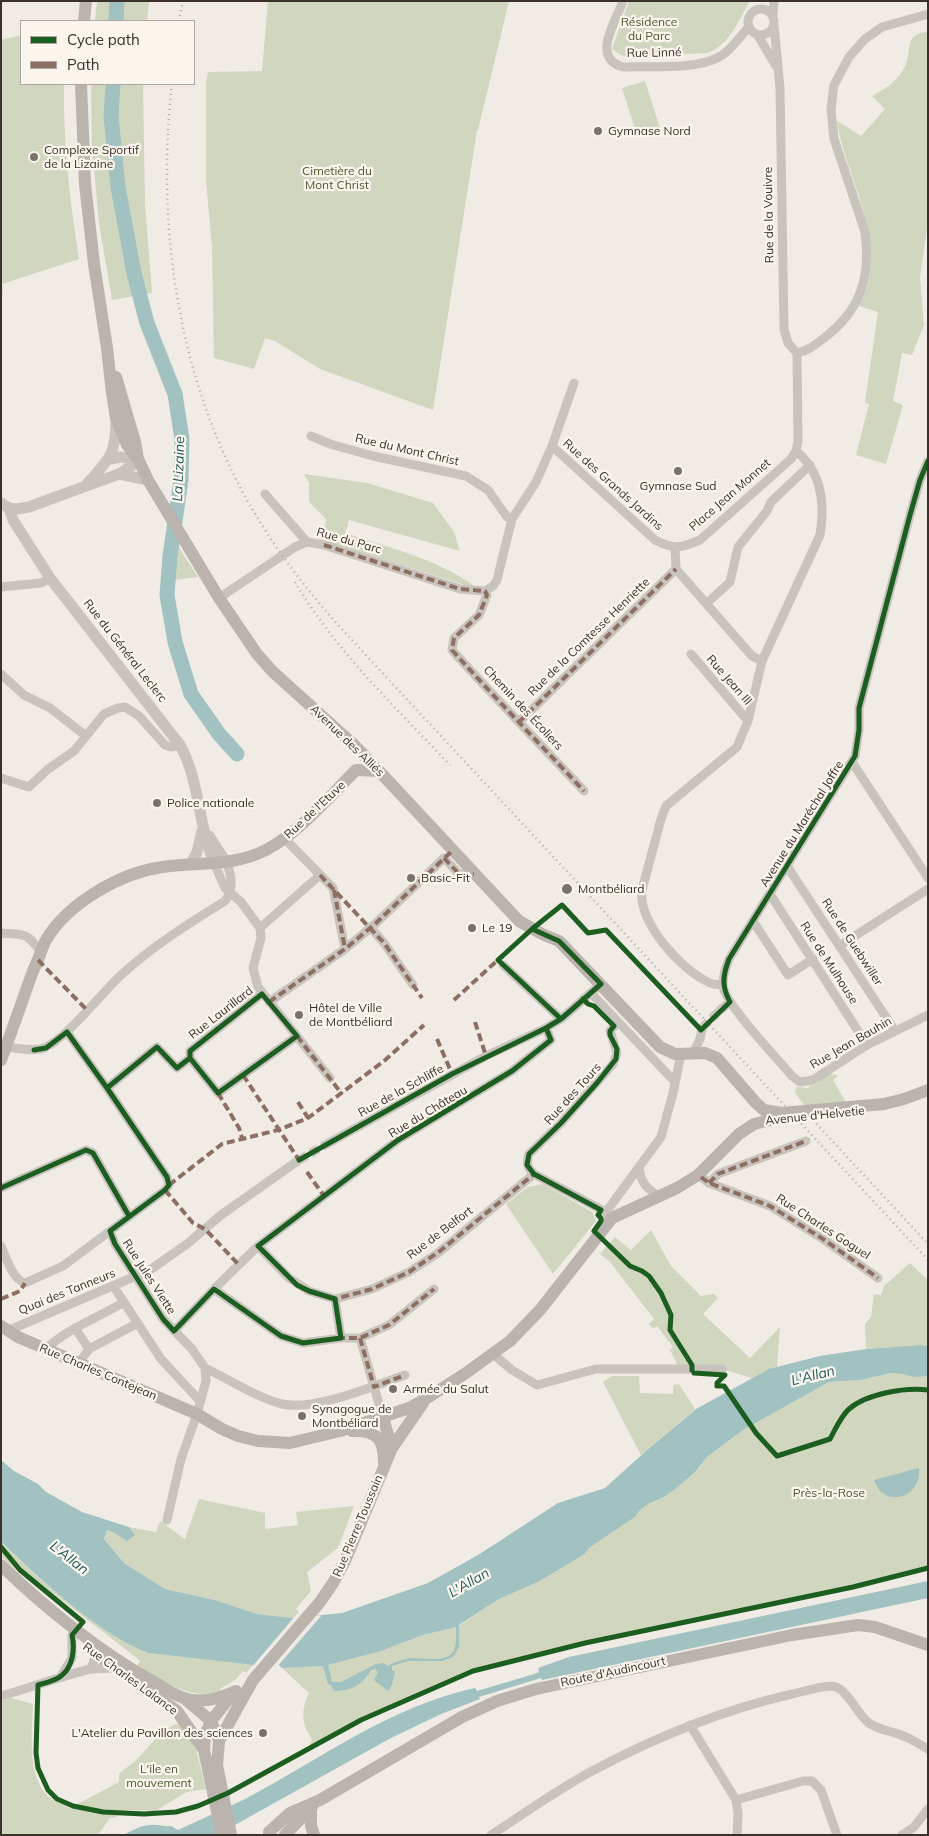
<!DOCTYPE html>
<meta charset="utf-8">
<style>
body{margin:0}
#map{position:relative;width:929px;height:1836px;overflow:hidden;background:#f0ebe5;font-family:Mulish,sans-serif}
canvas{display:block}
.frame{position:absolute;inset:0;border:2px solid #3b302b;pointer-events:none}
.legend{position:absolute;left:20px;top:20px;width:175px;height:65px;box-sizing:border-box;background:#fbf5ee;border:1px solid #aea6a0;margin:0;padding:6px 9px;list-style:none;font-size:15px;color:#3b302b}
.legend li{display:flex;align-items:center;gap:10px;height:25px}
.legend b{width:25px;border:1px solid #aea6a0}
</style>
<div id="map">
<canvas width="929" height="1836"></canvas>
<div class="frame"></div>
<ul class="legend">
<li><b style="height:6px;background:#1b5e20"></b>Cycle path</li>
<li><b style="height:6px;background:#8d6e63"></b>Path</li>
</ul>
</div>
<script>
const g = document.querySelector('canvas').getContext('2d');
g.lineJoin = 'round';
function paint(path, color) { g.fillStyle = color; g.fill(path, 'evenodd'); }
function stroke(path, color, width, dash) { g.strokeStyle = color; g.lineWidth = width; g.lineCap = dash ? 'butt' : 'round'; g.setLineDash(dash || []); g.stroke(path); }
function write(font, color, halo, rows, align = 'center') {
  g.font = font + ' Mulish,sans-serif'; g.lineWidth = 4.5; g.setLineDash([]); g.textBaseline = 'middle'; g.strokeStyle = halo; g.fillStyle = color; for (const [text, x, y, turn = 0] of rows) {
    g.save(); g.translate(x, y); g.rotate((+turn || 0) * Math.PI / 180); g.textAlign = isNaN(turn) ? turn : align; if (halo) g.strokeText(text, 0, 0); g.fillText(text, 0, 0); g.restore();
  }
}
const green = new Path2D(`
 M97,1H149L147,21H95Z
 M268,1H509L478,130H477L433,410L320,369L275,341L265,338L254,369L214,358L212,248L206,181V83L208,72L262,71Z
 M629,1H750C739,20 729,46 707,53L626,57L619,54L612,49Z
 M928,31V222L920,277L924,325L912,355L902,353L893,401L903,405L886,464L856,455L869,404L865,402L878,312L859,306C893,246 846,182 837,121L861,136L885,109L872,96C889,87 904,77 908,56C909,50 909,42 913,37C917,33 923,33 928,31Z
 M21,35V84H64C63,143 70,201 79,259L2,284L3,295H1V40Z
 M645,81L660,128L637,135L622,88Z
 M91,84H143L145,204L152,293L112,300L99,223L92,149Z
 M304,474L367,483L433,503L454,532L460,551L349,520L345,533C387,547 437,559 473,585L471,587L319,539L321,531L325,528L326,519L309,502V483Z
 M178,546L198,577L174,580V570Z
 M829,1073L838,1076L833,1080L847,1104L805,1106L795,1093L796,1087L809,1088V1086L816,1084Z
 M543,1184L592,1212L596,1221L553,1274L506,1204L528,1187Z
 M651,1230L671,1266L701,1296L714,1294L718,1298L703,1314L750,1358L780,1327L777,1367L752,1378L711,1366H678L670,1350L673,1347L657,1326L653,1329L649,1324L654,1319L610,1262L600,1254L615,1237L631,1250Z
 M910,1263L928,1280V1346L920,1345L866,1349L865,1324L871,1317L874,1294L881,1295L884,1286Z
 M891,1373C903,1374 915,1377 928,1376V1568L853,1587L585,1643L473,1671L361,1720L309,1748L312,1739C301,1724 301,1710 309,1693L282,1668L328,1665L381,1651L423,1635L459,1626L499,1599L538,1582L585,1554L589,1548L635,1517L639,1511L648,1504L664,1497L678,1487L695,1472L707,1457L743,1430L766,1417L829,1382L861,1380Z
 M612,1376H639L640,1393L673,1394V1385L679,1384L695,1409L641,1455L603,1382Z
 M199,1499L265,1513V1529L298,1525L296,1512L354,1506L338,1548L307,1572L311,1591L296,1609L299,1612L293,1618L257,1614L215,1600L165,1589L124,1563L104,1539L106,1530L134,1535L129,1527L156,1532L160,1521L185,1539Z
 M1,1543C43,1580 96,1633 148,1653L253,1665L246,1673L243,1671L235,1680L220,1689V1692C188,1700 164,1681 137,1666L140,1661L138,1659L23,1570H16L1,1556Z
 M11,1698L33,1704C32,1731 27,1773 46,1794C52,1801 62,1804 70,1808L119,1782V1774C124,1769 129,1766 134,1762C150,1747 159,1730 179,1723L196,1749L206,1789L187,1792L155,1811L128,1810L116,1817L110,1818L98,1835H1V1701Z`);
const water = new Path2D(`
 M920,1345L928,1346V1376L914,1377L902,1374L891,1373L861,1380L829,1382L743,1430L707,1457L695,1472L678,1487L664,1497L648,1504L639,1511L635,1517L589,1548L585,1554L538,1582L499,1599L459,1625V1647L453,1657L442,1661H408L392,1666V1670L395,1672L392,1685L388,1691L374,1680L378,1672L375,1669L371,1670C362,1685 352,1691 334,1691L331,1685L328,1684L323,1666L282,1668L279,1665H253L148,1653C96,1633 42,1580 1,1542V1460L14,1471L38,1484L46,1492L82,1512L129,1527L135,1535L127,1541L113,1532L107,1530L104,1539L124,1563L165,1589L215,1600L257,1614L293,1618L342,1613L428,1583L478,1555L558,1503L605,1488L647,1450L696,1409L769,1369L820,1356L866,1349ZM456,1627C456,1633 457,1641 455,1647C452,1665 422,1657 410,1658C405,1659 391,1663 388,1666L383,1663L376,1664L341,1682H332L328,1665L381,1651L423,1635Z
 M919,1468C922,1499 883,1509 874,1480Z
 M928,1581V1598L542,1680L541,1678L479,1697L480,1699L441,1714L389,1739L217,1835H123C132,1831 141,1825 151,1825C158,1824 164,1827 171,1826L178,1830C201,1819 225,1809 247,1798C322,1758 391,1706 475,1688L477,1691L534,1674L539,1672L538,1668L569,1657Z`);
const pier = new Path2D(`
 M310,1614L321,1616L277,1667L251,1668L296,1615Z`);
const river = new Path2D(`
 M116,21L117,1
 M113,84L111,116L118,187L134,273L147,323L175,394L182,439L181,480L170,556L167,595L175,642L191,694L219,734L237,754`);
const minorTunnel = new Path2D(`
 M702,1028L720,1010
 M299,1160L325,1145`);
const minor = new Path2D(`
 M623,1C615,23 591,58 623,67C650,66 696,70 719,57C731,51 740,36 749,27
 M748 22a13 13 0 1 1 26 0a13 13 0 1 1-26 0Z
 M773,15L774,1
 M774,25L780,88L784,329L788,343L797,353
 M757,34L776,66
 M797,353C808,351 815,345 824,338C861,310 871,277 865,232L834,139L831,109L834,85L849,57L865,39L882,27L928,14
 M311,436L330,444L373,456L466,476L488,490L507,517L512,519
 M552,446L655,540C674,550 681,548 700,540L791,459L796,451L798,442L797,353
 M928,461L920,480L910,515L859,708V730L855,756L729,959C726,968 722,976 723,986C725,1004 777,1058 792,1076L800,1082L813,1080L867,1045L928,1015
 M265,494L307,542
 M675,548L676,569L752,656L762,661
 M1,587L41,583L50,578
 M485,591L487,595L479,615L454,638L452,650C495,698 540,744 584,791
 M219,598L295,547L307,542L324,545L460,589L485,591L493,586L497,580L512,519L536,482L552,446L574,383
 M707,603L730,582L738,547L767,511L771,502L810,465
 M691,654L748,721
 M1,674L24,695L50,708L86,736
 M519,722L676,569
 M852,762L928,878
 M1,778L29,787L47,770L74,751L104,714L118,708L125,707L139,716L165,745L171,747L180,745
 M285,839L333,888L345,949
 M214,863L225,888L241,902L260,928L261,938L253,968L258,987L330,1078
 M787,866L895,1031
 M770,894L867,1045
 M753,921L788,975L813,959
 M370,927L384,943L413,985
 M260,928L320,875
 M1,933C10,934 23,932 30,939C34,943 36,947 42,951
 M839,946L928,889
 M503,965L561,1019
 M723,985C718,984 712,985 708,982C680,969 638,922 642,890L661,819L666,806L737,747L748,721L762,661L820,535C825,505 822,472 796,451
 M591,993L675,1082
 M269,1002L345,949L375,924L444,858L459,874H474
 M720,1010L730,1002
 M6,1047C18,1048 33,1052 44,1048C65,1040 101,994 119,977C151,947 188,924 225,901C234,889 232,875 226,862
 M694,1052L700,1039L702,1028
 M190,1058L218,1093L297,1036
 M190,1058V1051L262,994
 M107,1088L157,1047L177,1068L190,1058
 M325,1145L486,1056L546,1028L561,1019L601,984
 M639,1168C641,1183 646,1188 659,1196
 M698,1175L709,1183L770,1206L823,1239L878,1278
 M709,1183L718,1174L806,1141
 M1,1188L86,1150L93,1153L129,1216
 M606,1212L661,1137L673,1093L681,1054
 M612,1218L606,1212L534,1174C527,1168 526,1163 529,1154L561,1123L613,1064L617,1053L610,1031L618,1022
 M110,1231L115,1244L163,1319L192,1349L205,1368L206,1381L197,1414L181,1459L167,1520
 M1,1246C6,1257 12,1279 25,1283L63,1266L165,1190L169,1185L167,1177L107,1088L67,1032
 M258,1246L289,1278L309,1291L335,1299L372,1289L409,1272L438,1253L534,1174
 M114,1287L161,1359L200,1401
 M214,1289L281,1336L303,1343L341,1338H360L389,1325L434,1289
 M335,1299L341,1338
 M75,1328L89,1349
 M7,1331L150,1270L187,1244L221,1215L299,1160
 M174,1331L214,1289L258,1246L398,1140L512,1071L551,1040L546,1028
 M360,1338L383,1418
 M46,1349C68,1328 98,1318 124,1302
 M493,1354L512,1370L537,1385L596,1369H722
 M79,1363L89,1349L136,1324
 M205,1368C229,1379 257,1398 282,1404C314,1411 374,1386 405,1375
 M91,1669L115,1668
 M61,1676L72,1658V1635
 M1,1696C31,1688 60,1676 91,1669L98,1649
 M690,1725L736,1800L738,1813L737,1835
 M736,1800L803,1781H812L821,1790L837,1835
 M491,1835C525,1813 558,1789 594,1770C656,1737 723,1710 792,1694C802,1692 827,1684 836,1687C848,1691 858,1715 869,1723C879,1730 891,1731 901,1735C910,1738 919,1744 928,1749
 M902,1835L914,1827L928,1809`);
const tertiary = new Path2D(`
 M110,459L121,457L139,461
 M119,474L148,480
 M87,484C109,459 116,455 116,420
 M1,503L9,508L13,520L50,578L180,745C200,781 198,825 214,863
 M9,508L16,509L29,507L56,497L119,474L139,461
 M209,836L226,862
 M191,864L197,852L202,831`);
const secondary = new Path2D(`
 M84,21L86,1
 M81,84L85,184L94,264L107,348L112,393L116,418L127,445L139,461L148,480L219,598L257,654L272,671L355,746L379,771L519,921L542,934L559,941L660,1047L675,1054L705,1053L717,1058L756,1103L764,1110L782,1113L884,1104L904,1099L928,1090
 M116,377L135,442L138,459
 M1,1060C12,1031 22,1001 33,971C38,961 41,950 46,940C68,903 120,873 162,867C197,862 233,867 266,850C300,832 329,797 356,770L379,771
 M1,1326L18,1337L197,1414L222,1429L238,1436L258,1441L290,1443L340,1431L409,1408L424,1400L466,1373L510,1341L540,1310L612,1218L677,1188L698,1175L739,1134L754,1124L783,1117
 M383,1418L392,1448
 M352,1431C377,1430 384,1439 384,1463
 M1,1565C45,1608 100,1652 154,1682C163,1687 174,1695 184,1698C201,1704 221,1698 236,1691
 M91,1650L177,1711L204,1750
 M185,1699L211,1721L219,1741L217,1765L231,1835
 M219,1741L253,1680L320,1602L333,1583L345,1561L392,1448L423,1403
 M311,1808V1826L314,1835
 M269,1832L290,1813L320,1800L462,1717L497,1701L536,1689L792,1635L858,1625L875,1627L928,1645
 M222,1835L204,1750L205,1735L211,1721L232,1695
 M285,1835L312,1807`);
const rail = new Path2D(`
 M179,21L183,1
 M172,84C155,233 180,393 260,522C286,564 317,602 350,638L928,1260
 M295,582C336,651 395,707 450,765
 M813,1120L928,1244`);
const quiet = new Path2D(`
 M324,545L460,589L485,591L487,595L479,615L454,638L452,650C495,698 540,744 584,791
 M519,722L676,569
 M444,858L459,874H474
 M320,875L384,943L422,998
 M334,890L345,949
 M38,960L87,1010
 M454,1000L500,958
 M269,1002L345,949L375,924L452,851
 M475,1022L486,1056
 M297,1036L342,1094
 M437,1039L452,1074
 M243,1075L301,1163
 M218,1093L239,1128L242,1138
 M298,1102L308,1118
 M307,1172L324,1196
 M701,1177L709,1183L770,1206L823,1239L878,1278
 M709,1183L718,1174L806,1141
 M169,1185L222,1144L278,1130L308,1118L384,1061L424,1025
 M165,1190L193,1223L205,1229L238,1264
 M330,1297L335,1299L372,1289L409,1272L440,1251L534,1174
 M1,1299L20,1291L25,1283
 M337,1338H360L389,1325L434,1289
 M360,1338L374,1387L405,1375`);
const cycleway = new Path2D(`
 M262,994L297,1036L218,1093L190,1058V1051Z
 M583,999L588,1004L594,1006L614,1026L610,1031V1035L617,1049L616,1059L597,1083L561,1123L529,1154L527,1165L534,1174L601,1210L598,1215L601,1218V1221L594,1231L630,1266L642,1271L649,1276L661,1293L671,1315L670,1330L692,1365V1370
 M561,1019L498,960L532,929L562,905L588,933L606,930L701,1030L730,1002C721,986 723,975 729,959L855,756L859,730V708L910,515L920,480L928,461
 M34,1050L46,1048L67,1032L107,1088L167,1177L169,1185L165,1190L110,1231L115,1244L163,1319L174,1331L214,1289L281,1336L303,1343L341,1338L335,1299L309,1291L297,1285L258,1246L398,1140L512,1071L551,1040L546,1028
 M107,1088L157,1047L177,1068L190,1058
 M299,1160L452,1074L546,1028L561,1019L601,984L559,941L532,929
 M1,1188L86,1150L93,1153L129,1216
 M694,1373L725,1375L717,1383V1386H724L756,1433L777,1456L830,1439C835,1430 841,1416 849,1409C866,1394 905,1387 928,1390
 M1,1547L20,1570L83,1622L72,1635C75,1649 73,1667 61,1676C55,1681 45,1683 38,1685L36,1753L38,1768L48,1790L57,1799L73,1806L103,1812L144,1814L176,1812L198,1806L228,1793L361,1720L473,1671L585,1643L853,1587L928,1568`);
const markers = [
 [598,131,5,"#7a716c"],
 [34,157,5,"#7a716c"],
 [678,471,5,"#7a716c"],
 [157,803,5,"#7a716c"],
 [411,878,5,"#7a716c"],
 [567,889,6,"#7a716c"],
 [472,928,5,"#7a716c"],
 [299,1015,5,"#7a716c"],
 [393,1389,5,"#7a716c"],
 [302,1416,5,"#7a716c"],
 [263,1733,5,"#7a716c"]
];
const parkNames = [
 ["Résidence",649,22],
 ["du Parc",649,36],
 ["Cimetière du",337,171],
 ["Mont Christ",337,185],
 ["Près-la-Rose",829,1493],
 ["L'ile en",159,1769],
 ["mouvement",159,1783]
];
const streetNames = [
 ["Rue Linné",654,53,-1],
 ["Rue de la Vouivre",769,215,-91],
 ["Rue du Mont Christ",407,450,13],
 ["Rue des Grands Jardins",613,485,42],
 ["Place Jean Monnet",730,495,-41],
 ["Rue du Parc",349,541,16],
 ["Rue de la Comtesse Henriette",589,637,-44],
 ["Rue du Général Leclerc",125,651,52],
 ["Rue Jean Ill",729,680,49],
 ["Chemin des Écoliers",523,708,47],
 ["Avenue des Alliés",347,741,44],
 ["Rue de l'Etuve",315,810,-43],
 ["Avenue du Maréchal Joffre",802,824,-58],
 ["Rue de Guebwiller",852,942,57],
 ["Rue de Mulhouse",829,963,57],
 ["Rue Laurillard",221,1013,-38],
 ["Rue Jean Bauhin",851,1043,-30],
 ["Rue de la Schliffe",401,1091,-29],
 ["Rue des Tours",573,1094,-48],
 ["Rue du Château",428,1112,-31],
 ["Avenue d'Helvetie",815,1116,-6],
 ["Rue Charles Goguel",823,1227,33],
 ["Rue de Belfort",440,1233,-37],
 ["Rue Jules Viette",149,1277,57],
 ["Quai des Tanneurs",67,1292,-22],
 ["Rue Charles Contejean",98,1372,23],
 ["Rue Pierre Toussain",358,1526,-67],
 ["Route d'Audincourt",613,1672,-12],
 ["Rue Charles Lalance",130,1679,36]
];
const poiNames = [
 ["Gymnase Nord",608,131],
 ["Complexe Sportif",44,150],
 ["de la Lizaine",44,164],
 ["Gymnase Sud",678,486,"center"],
 ["Police nationale",167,803],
 ["Basic-Fit",421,878],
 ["Montbéliard",578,889],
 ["Le 19",482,928],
 ["Hôtel de Ville",309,1008],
 ["de Montbéliard",309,1022],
 ["Armée du Salut",403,1389],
 ["Synagogue de",312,1409],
 ["Montbéliard",312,1423],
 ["L'Atelier du Pavillon des sciences",253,1733,"right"]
];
const waterNames = [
 ["La Lizaine",179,469,-88],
 ["L'Allan",813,1376,-14],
 ["L'Allan",69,1558,38],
 ["L'Allan",469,1583,-30]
];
paint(green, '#d1d6bf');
paint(water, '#a1c2c1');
paint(pier, '#f0ebe5');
stroke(river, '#a1c2c1', 15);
stroke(minorTunnel, '#ccc6c0', 9, [9, 4.5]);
stroke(minor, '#c9c3be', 9);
stroke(tertiary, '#c9c3be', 11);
stroke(secondary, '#bab3ae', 12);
stroke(rail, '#b1aca8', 2.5, [1, 4]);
stroke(quiet, '#8d6e63', 4, [8, 4]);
stroke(cycleway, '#1b5e20', 5);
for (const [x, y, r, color] of markers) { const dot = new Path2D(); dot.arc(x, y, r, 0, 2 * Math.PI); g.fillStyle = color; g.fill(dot); stroke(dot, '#fbf5ee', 2); }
write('12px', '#4a5a2e', '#fbf5ee', parkNames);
write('12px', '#3b302b', '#fbf5ee', streetNames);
write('12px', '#3b302b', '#fbf5ee', poiNames, 'left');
write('italic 14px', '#1f5a5e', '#fbf5ee', waterNames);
</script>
